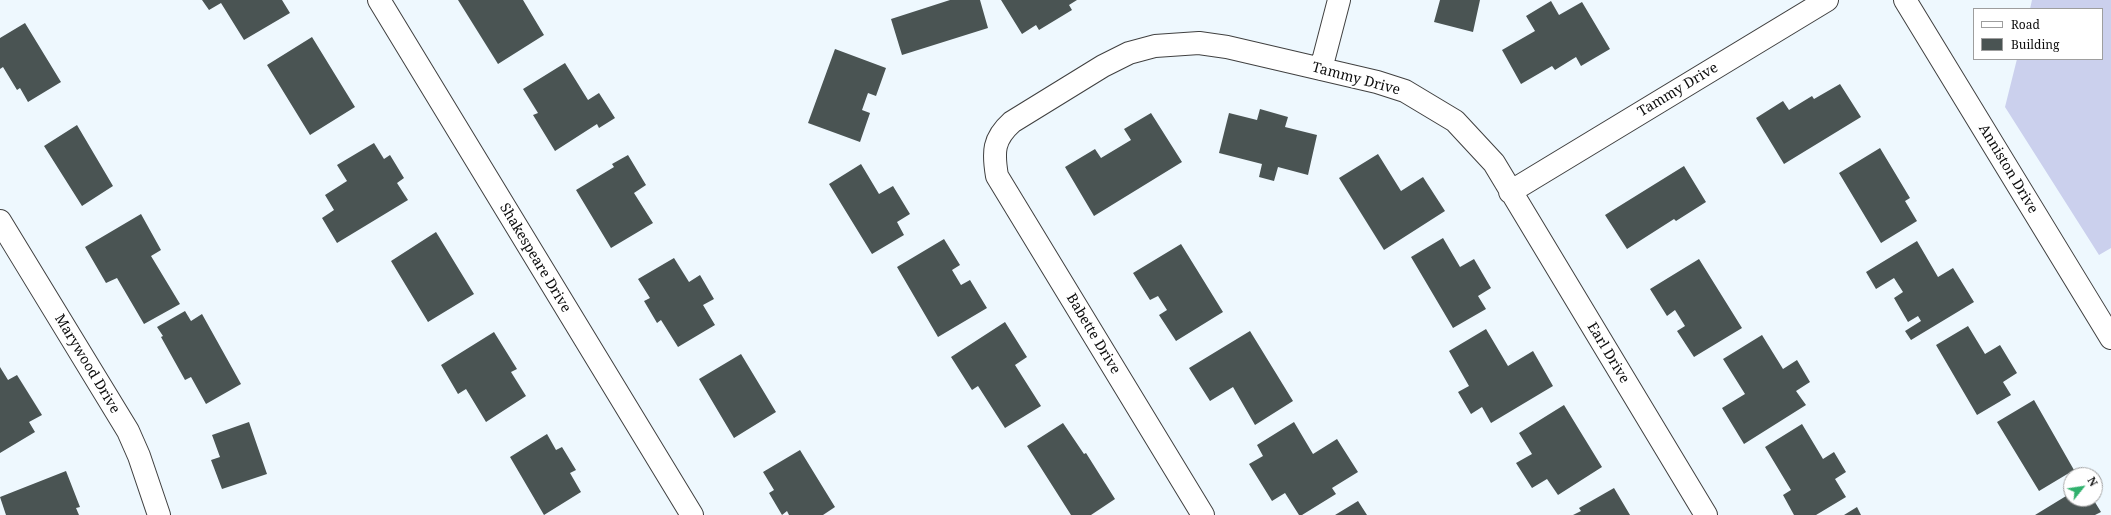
<!DOCTYPE html>
<style>
body{margin:0}
#map{position:relative;width:2111px;height:515px;overflow:hidden;background:#eef8fe;font-family:"Noto Serif",serif}
canvas{display:block}
.legend{position:absolute;left:1973px;top:8px;width:130px;height:52px;box-sizing:border-box;background:#fff;border:1px solid #9e9e9e;margin:0;padding:5px 7px;list-style:none;font-size:12px;color:#0d0d0d}
.legend li{display:flex;align-items:center;gap:8px;height:20px}
.legend b{width:20px;border:1px solid #9e9e9e}
.north{position:absolute;left:2063px;top:467px;width:40px;height:40px;box-sizing:border-box;background:#fff;border:1px solid #9e9e9e;border-radius:50%;rotate:60deg;font-size:11px;font-weight:700;line-height:16px;text-align:center;color:#0d0d0d}
.north::after{content:'';display:block;margin:auto;width:14px;height:18px;background:#30b16d;clip-path:polygon(50% 0,100% 100%,50% 72%,0 100%)}
</style>
<div id="map">
<canvas width="2111" height="515"></canvas>
<ul class="legend">
<li><b style="height:5px;background:#fff"></b>Road</li>
<li><b style="height:11px;background:#4a5453"></b>Building</li>
</ul>
<div class="north">N</div>
</div>
<script>
const g = document.querySelector('canvas').getContext('2d');
g.lineJoin = 'round';
function paint(path, color) { g.fillStyle = color; g.fill(path, 'evenodd'); }
function stroke(path, color, width, dash) { g.strokeStyle = color; g.lineWidth = width; g.lineCap = dash ? 'butt' : 'round'; g.setLineDash(dash || []); g.stroke(path); }
function write(font, color, halo, rows, align = 'center') {
  g.font = font + ' "Noto Serif",serif'; g.lineWidth = 4; g.setLineDash([]); g.textBaseline = 'middle'; g.strokeStyle = halo; g.fillStyle = color; for (const [text, x, y, turn = 0] of rows) {
    g.save(); g.translate(x, y); g.rotate((+turn || 0) * Math.PI / 180); g.textAlign = isNaN(turn) ? turn : align; if (halo) g.strokeText(text, 0, 0); g.fillText(text, 0, 0); g.restore();
  }
}
const pitch = new Path2D(`
 M2032,0H2111V248L2099,255L2005,107L2017,59H2102V9H2030Z`);
const building = new Path2D(`
 M202,0H282L290,13L244,40L221,3L209,10Z
 M458,0H523L544,35L498,64Z
 M950,0H980L988,28L902,55L891,19Z
 M1001,0H1077L1069,5L1072,10L1039,30L1036,25L1022,34Z
 M1440,0H1480L1473,32L1434,22Z
 M1551,1L1559,15L1582,2L1610,49L1581,66L1576,57L1555,70L1552,66L1521,84L1502,50L1535,31L1526,16Z
 M25,23L61,82L28,102L20,88L17,90L3,67L0,69V38Z
 M312,37L355,107L310,135L267,65Z
 M835,49L886,68L876,96L868,93L862,110L870,113L860,142L808,123Z
 M565,63L588,100L599,93L615,118L599,128L597,124L555,151L533,115L538,113L523,89Z
 M1840,84L1861,117L1784,164L1756,118L1783,101L1789,110L1812,96L1814,99Z
 M1260,109L1288,117L1285,127L1317,135L1308,175L1278,167L1274,181L1259,177L1262,164L1219,153L1229,113L1257,120Z
 M1151,113L1182,162L1094,216L1065,167L1095,149L1101,158L1131,140L1124,129Z
 M77,125L113,186L82,206L44,146Z
 M374,143L384,159L390,155L404,178L397,183L408,200L337,243L322,218L334,210L325,195L347,181L337,165Z
 M1880,148L1910,198L1905,201L1917,221L1881,243L1839,173Z
 M1378,154L1401,191L1423,177L1445,211L1384,250L1339,178Z
 M628,155L646,185L634,193L653,223L611,248L576,190L614,167L612,164Z
 M861,164L879,194L893,186L910,214L897,222L904,235L872,254L829,184Z
 M1684,166L1706,202L1676,221L1674,219L1627,249L1605,215Z
 M141,214L161,250L151,256L180,304L144,324L117,278L106,283L85,247Z
 M436,232L474,294L428,322L391,261Z
 M1443,238L1460,267L1474,259L1491,288L1478,296L1486,309L1453,328L1411,257Z
 M944,239L960,265L952,270L961,285L970,280L987,308L938,337L897,267Z
 M1917,241L1938,277L1953,268L1974,302L1911,340L1905,331L1921,321L1918,316L1908,322L1894,298L1903,292L1894,278L1876,289L1866,272Z
 M1181,244L1223,312L1176,341L1159,315L1167,310L1158,296L1150,300L1133,273Z
 M674,258L689,282L700,275L714,299L703,305L715,325L678,347L661,320L657,323L644,301L650,298L638,279Z
 M1699,259L1742,328L1694,357L1677,331L1685,326L1675,310L1667,316L1650,289Z
 M185,311L191,321L202,314L241,384L206,404L191,377L185,380L161,337L163,336L157,327Z
 M1005,322L1027,357L1015,365L1041,406L1005,428L978,386L972,390L951,357Z
 M1968,326L1985,354L2000,345L2017,373L2003,382L2011,395L1977,415L1936,345Z
 M1486,329L1508,366L1533,351L1553,386L1491,423L1482,407L1471,414L1458,392L1469,386L1449,351Z
 M1250,331L1293,401L1255,425L1233,387L1210,401L1189,368Z
 M494,332L517,369L511,372L526,396L486,422L466,389L458,394L441,365Z
 M1762,335L1783,369L1797,360L1810,382L1796,391L1806,405L1744,444L1722,408L1745,394L1723,359Z
 M741,354L776,412L734,438L699,379Z
 M0,367L8,380L17,375L42,415L29,422L35,432L0,453Z
 M2034,400L2074,470L2039,491L1997,422Z
 M1564,405L1602,467L1558,495L1547,479L1532,488L1516,463L1532,454L1519,433Z
 M249,422L267,474L222,489L211,460L220,457L212,435Z
 M1294,422L1313,454L1337,439L1358,472L1332,488L1336,494L1302,515H1299L1285,493L1272,501L1249,464L1263,456L1257,445Z
 M1063,423L1084,454L1086,453L1115,499L1091,515H1071L1027,446Z
 M1802,424L1823,459L1834,452L1846,472L1835,479L1846,497L1816,515H1794L1783,495L1791,490L1765,447Z
 M547,434L556,450L562,447L576,470L570,473L581,492L544,515L510,457Z
 M800,450L835,507L823,515H789L787,511L782,515L769,493L774,490L763,472Z
 M66,471L80,507L76,508L79,515H6L0,497Z
 M1614,488L1630,515H1573L1581,511L1579,508Z
 M2071,493V499H2093L2101,512L2095,515H2035Z
 M1358,501L1367,515H1335Z
 M1857,507L1861,515H1844Z`);
const minor = new Path2D(`
 M379,0L692,515
 M1905,0L2111,338
 M1321,69L1339,0
 M1510,192L1827,0
 M0,221L128,431L139,456L159,515
 M1203,515L997,176C993,152 993,139 1012,122L1103,66L1129,53L1155,46L1199,43L1227,47L1377,82L1405,91L1455,121L1494,163L1706,515`);
const streetNames = [
 ["Tammy Drive",1356,79,15],
 ["Tammy Drive",1678,90,-31],
 ["Anniston Drive",2008,169,59],
 ["Shakespeare Drive",535,258,59],
 ["Babette Drive",1093,334,59],
 ["Earl Drive",1608,353,59],
 ["Marywood Drive",87,364,59]
];
paint(pitch, '#cbd0ed');
paint(building, '#4a5453');
stroke(minor, '#404040', 24);
stroke(minor, '#fff', 22);
write('14px', '#0d0d0d', '#fff', streetNames);
</script>
